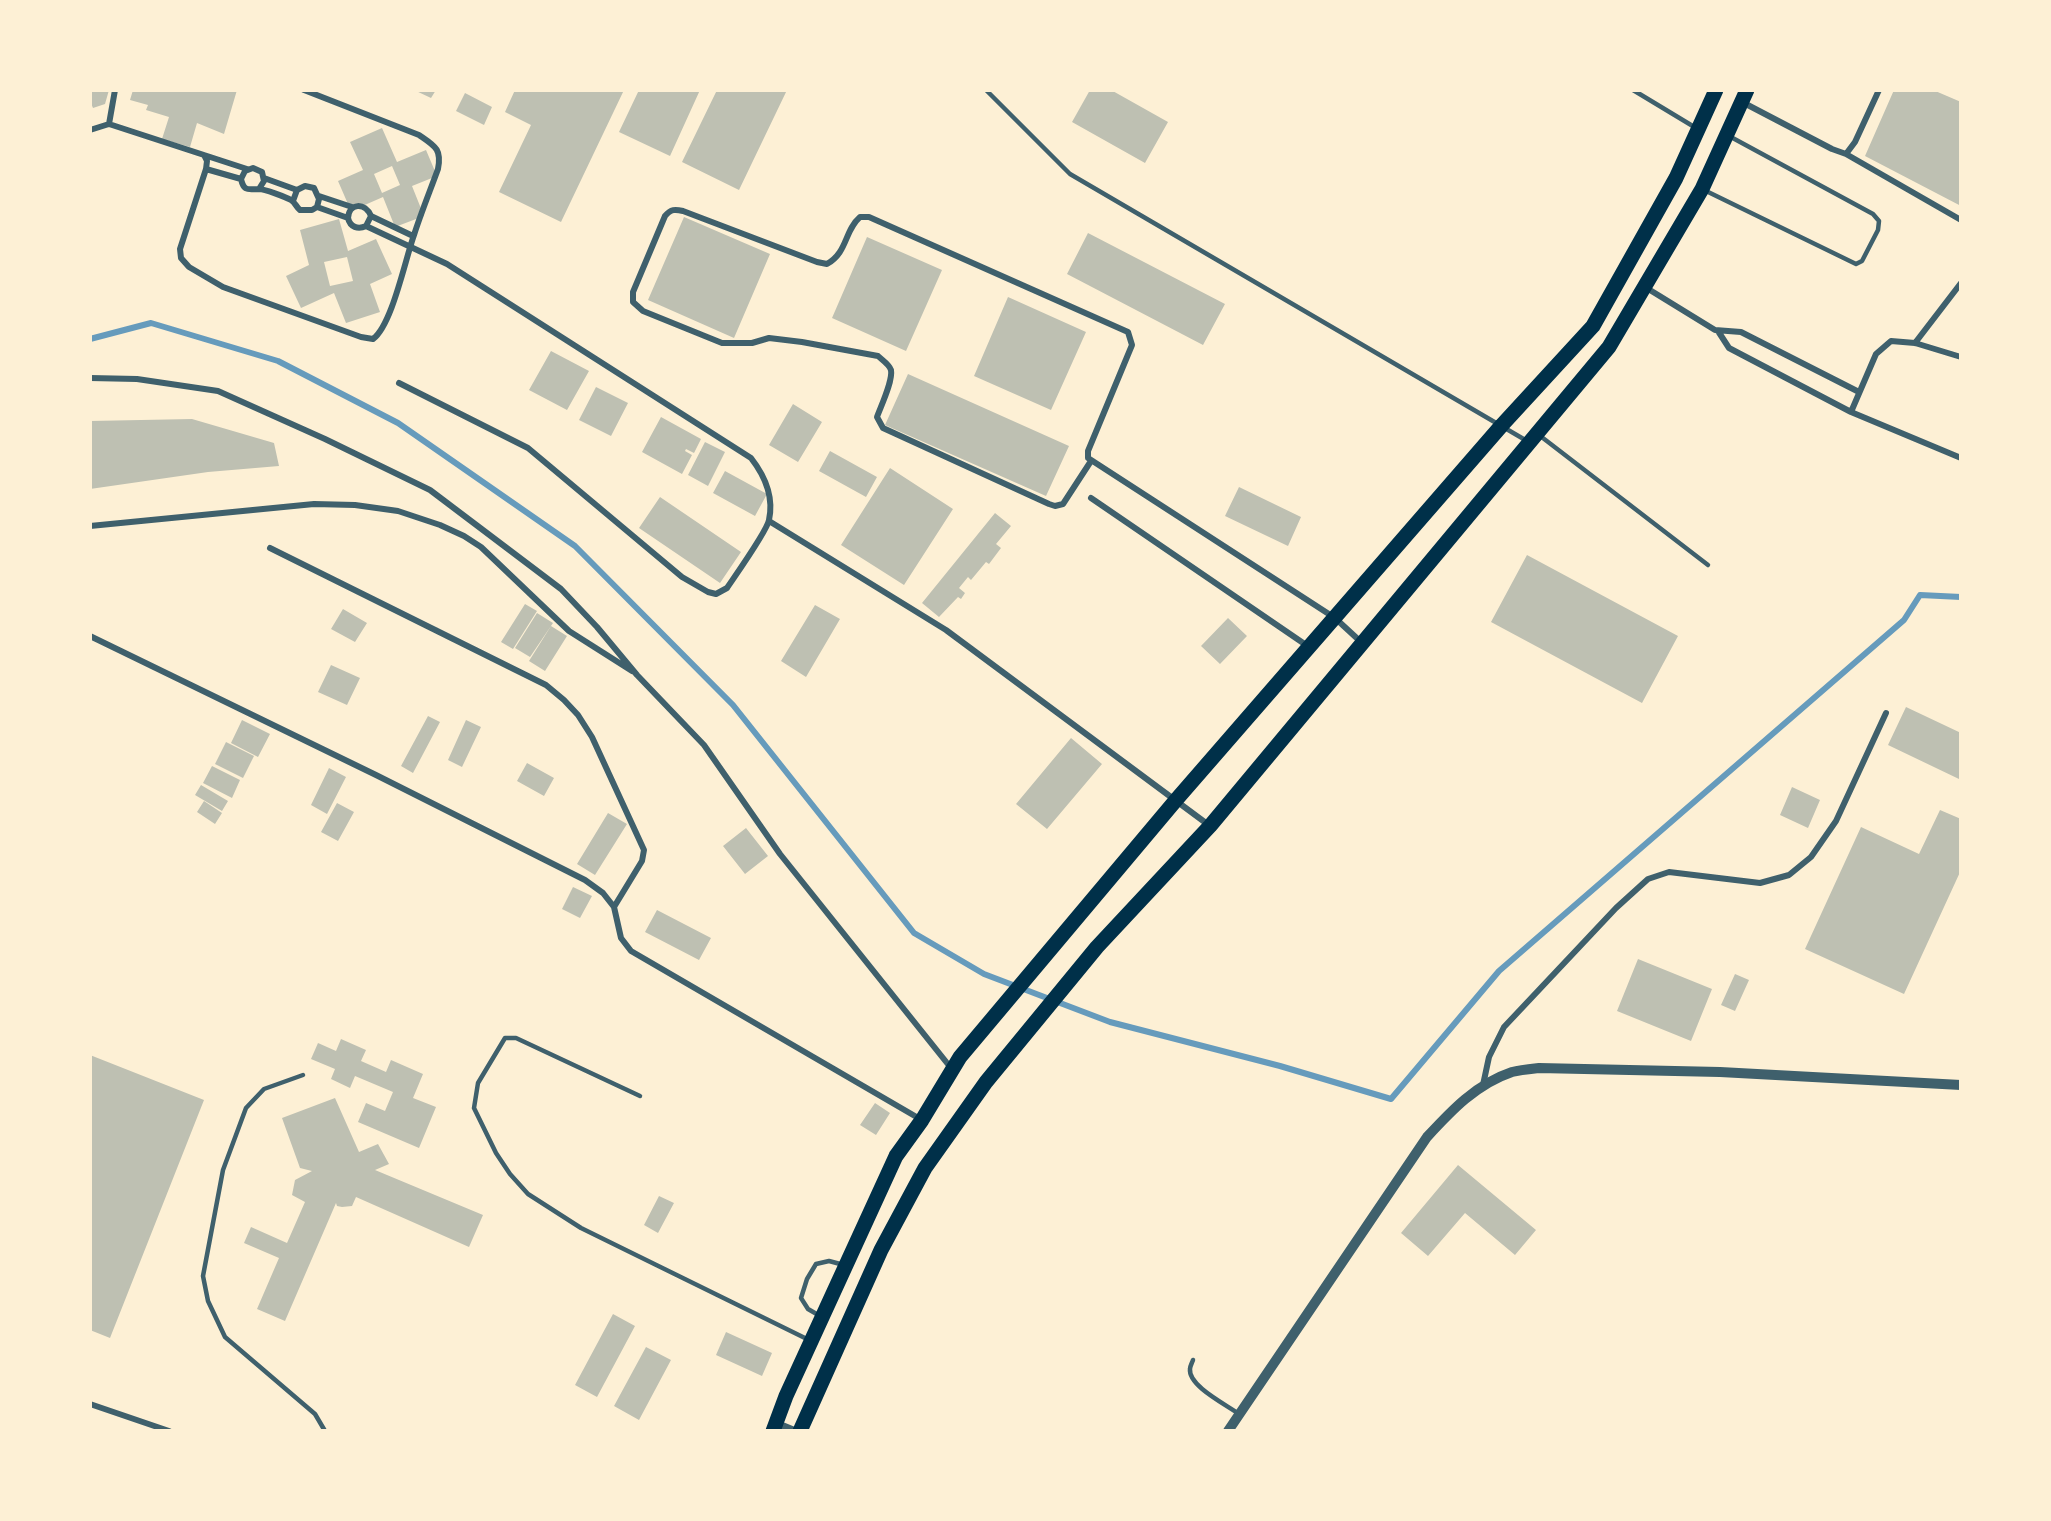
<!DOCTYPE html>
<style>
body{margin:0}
#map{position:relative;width:2051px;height:1521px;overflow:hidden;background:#fdf0d5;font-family:"Exo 2",sans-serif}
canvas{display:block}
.frame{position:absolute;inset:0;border:92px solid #fdf0d5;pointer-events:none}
</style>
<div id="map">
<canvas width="2051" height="1521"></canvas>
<div class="frame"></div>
</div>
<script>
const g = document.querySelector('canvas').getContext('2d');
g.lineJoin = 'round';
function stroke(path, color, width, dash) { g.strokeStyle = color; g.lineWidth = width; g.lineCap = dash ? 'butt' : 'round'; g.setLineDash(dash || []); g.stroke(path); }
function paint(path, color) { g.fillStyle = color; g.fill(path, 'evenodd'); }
const stream = new Path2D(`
 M90,339L151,323L278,361L398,423L575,546L733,705L914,933L984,974L1110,1022L1280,1066L1391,1099L1499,971L1904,620L1920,595L1961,597`);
const building = new Path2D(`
 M90,90H109L105,104L93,108L90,101Z
 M133,90H237L224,134L197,123L190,147L162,139L169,117L146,110L148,105L130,100Z
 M414,90H436L431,98Z
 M515,90H624L561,222L499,192L531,125L505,112Z
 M639,90H700L670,156L619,132Z
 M717,90H787L739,190L682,162Z
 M1090,90H1111L1168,122L1145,163L1072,122Z
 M1894,90H1933L1961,102V206L1865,156Z
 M465,93L492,107L484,125L456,111Z
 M382,128L397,162L426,150L437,176L412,186L424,216L395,227L383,197L351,211L338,181L363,170L350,142ZM392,166L400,185L382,193L374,174Z
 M684,217L770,254L734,338L648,300Z
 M339,219L348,251L376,239L392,274L370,284L380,312L346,323L334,293L301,308L286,276L309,265L300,230ZM347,257L353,281L330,286L324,262Z
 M1088,233L1225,304L1203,345L1067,274Z
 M867,237L942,270L906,351L832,318Z
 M1008,297L1086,332L1051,410L974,376Z
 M551,351L589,371L567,410L529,390Z
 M908,374L1069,446L1046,496L885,425Z
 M596,387L628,403L611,436L579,420Z
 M793,404L822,422L798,462L769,445Z
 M661,417L701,439L694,453L686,449L685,451L692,455L682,474L642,452Z
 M192,419L274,443L279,466L208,472L90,489V421Z
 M705,442L725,452L708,486L688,475Z
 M830,451L877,477L866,497L819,471Z
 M890,468L953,509L904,585L841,545Z
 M725,471L767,494L755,516L713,493Z
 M1239,487L1301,517L1288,546L1225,516Z
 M660,497L741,552L720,583L639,528Z
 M995,513L1011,526L996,544L1001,548L989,564L986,562L971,580L968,577L959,588L965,593L961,599L958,597L939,617L922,603Z
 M1527,555L1678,636L1642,703L1491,622Z
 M525,604L537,611L513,649L501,642Z
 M815,605L840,619L806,677L781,661Z
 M343,609L367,623L355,642L331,629Z
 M537,613L553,623L530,657L515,648Z
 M1228,618L1247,636L1220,664L1201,646Z
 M551,626L567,636L545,671L529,661Z
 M331,665L360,678L347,705L318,692Z
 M1906,707L1961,733V775L1959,779L1888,745Z
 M428,716L440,722L413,773L401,766Z
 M242,720L270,734L258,757L231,743Z
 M466,720L481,727L462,767L448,760Z
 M1071,738L1102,764L1047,829L1016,804Z
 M226,742L254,756L243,778L215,764Z
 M527,763L554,778L544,796L517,781Z
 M212,766L240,780L232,798L203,783Z
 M329,768L346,777L327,814L311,805Z
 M201,785L228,801L222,811L195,795Z
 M1792,787L1820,800L1808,828L1780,815Z
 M204,801L222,813L215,824L197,812Z
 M337,803L354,812L338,841L321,832Z
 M1940,810L1961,819V870L1904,994L1805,949L1861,827L1919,854Z
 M608,813L627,824L595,875L577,864Z
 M746,828L768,856L745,874L723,846Z
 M573,887L592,896L580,918L562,909Z
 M657,910L711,938L699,960L645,932Z
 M1638,959L1712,989L1691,1041L1617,1011Z
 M1735,974L1749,980L1735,1011L1721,1005Z
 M341,1039L366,1050L361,1061L386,1072L391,1060L423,1074L413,1098L436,1107L419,1148L358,1122L366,1103L385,1111L393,1092L355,1076L350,1088L331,1079L335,1069L311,1059L318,1043L336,1051Z
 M90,1055L204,1100L110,1338L90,1330Z
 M335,1098L359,1152L378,1144L389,1164L375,1170L483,1215L469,1247L356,1197L352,1206L342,1207L337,1206L336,1203L285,1321L257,1309L279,1258L244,1243L251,1227L287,1243L305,1202L292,1195L295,1180L312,1171L300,1168L282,1118Z
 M875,1103L890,1113L876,1135L860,1125Z
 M1458,1165L1536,1230L1515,1255L1465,1213L1428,1256L1401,1233Z
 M659,1196L674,1203L658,1233L644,1225Z
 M613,1314L635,1326L597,1397L575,1385Z
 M726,1332L772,1353L762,1376L716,1355Z
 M646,1347L671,1360L639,1420L614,1406Z`);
const service = new Path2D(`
 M986,90L1070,174L1527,441
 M1633,90L1696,128
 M1704,190L1856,264L1862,261L1878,230L1879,221L1873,214L1729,136
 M1539,435L1708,565
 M303,1075L264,1089L246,1108L223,1170L203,1276L208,1301L225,1337L315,1414L325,1431
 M640,1096L516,1038H505L478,1083L474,1108L496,1153L510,1174L528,1194L581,1228L809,1340
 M820,1316L808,1309L801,1298L807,1279L816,1264L829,1261L844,1265
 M1193,1360C1192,1363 1190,1366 1190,1369C1188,1386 1227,1405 1239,1414`);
const minor = new Path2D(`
 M1742,102L1832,149L1846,154L1855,142L1879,90
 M109,124L115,90
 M90,130L109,124L204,155L207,161L206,169L180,249L181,258L189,267L223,287L361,337L373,339C392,325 405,260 414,235C421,213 430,191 438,169C442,149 435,146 419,135L304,90
 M1846,154L1961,220
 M204,155L247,169
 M206,169L241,179
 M264,178L297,190
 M259,189L264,181L262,172L253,168L245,171L241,179C244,192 248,189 259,189C264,189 286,197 291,200C295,202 296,207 300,210H312L317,207L319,199L314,188L305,186L297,190L293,201
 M319,196L352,207
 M317,207L348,218C350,227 358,230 366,226L447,264L751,458C765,476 774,497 769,520C767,531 735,576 727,588L716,594L708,592L682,577L528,448L399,383
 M371,216L413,236
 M348,218C349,203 365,202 371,216L366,226
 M1645,287L1715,330L1741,332L1859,392
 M1718,331L1729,348L1851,412L1961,458
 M1915,343L1961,283
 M90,378L137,379L218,391L325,439L430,490L561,589L597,627L637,675L704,745L780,854L951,1068
 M1851,412L1876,354L1891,341L1915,343L1961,357
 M1091,461L1063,504L1055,506L1049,504L883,428L877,417C881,406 893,381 891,370C889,364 882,360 878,356L802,342L769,338L752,343H722L643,311L633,302V292L665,216C671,209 675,209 683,211L817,262L827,264C848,252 844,231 860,217H869L1128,332L1132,345L1088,451V458L1335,618L1361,642
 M1091,498L1309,647
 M769,521L946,630L1210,826
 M90,526L314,504L355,505L398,511L440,525L464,536L481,547L569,631L632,671
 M270,548L546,685L564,700L578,715L592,737L644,850L642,861L614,907
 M90,636L376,775L585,880L603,893L614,907L621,938L631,951L920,1119
 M1483,1085L1489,1057L1504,1027L1616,908L1648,879L1669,872L1760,883L1789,875L1811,857L1836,821L1886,713
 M90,1404L169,1431`);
const tertiary = new Path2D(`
 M775,1424L792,1431
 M1228,1431L1427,1137C1451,1111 1476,1084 1512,1072C1520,1070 1530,1069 1539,1068L1720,1072L1961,1085`);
const primary = new Path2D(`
 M773,1431L786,1396L896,1156L922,1120L960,1057L1176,800L1502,425L1593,326L1676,178L1716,90
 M800,1431L881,1250L925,1168L986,1082L1097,947L1210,826L1609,347L1702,189L1747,90`);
stroke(stream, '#669bbc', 6);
paint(building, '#bec0b2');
stroke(service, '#3f606c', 4.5);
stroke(minor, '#3f606c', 6);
stroke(tertiary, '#3f606c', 10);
stroke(primary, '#003049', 15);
</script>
